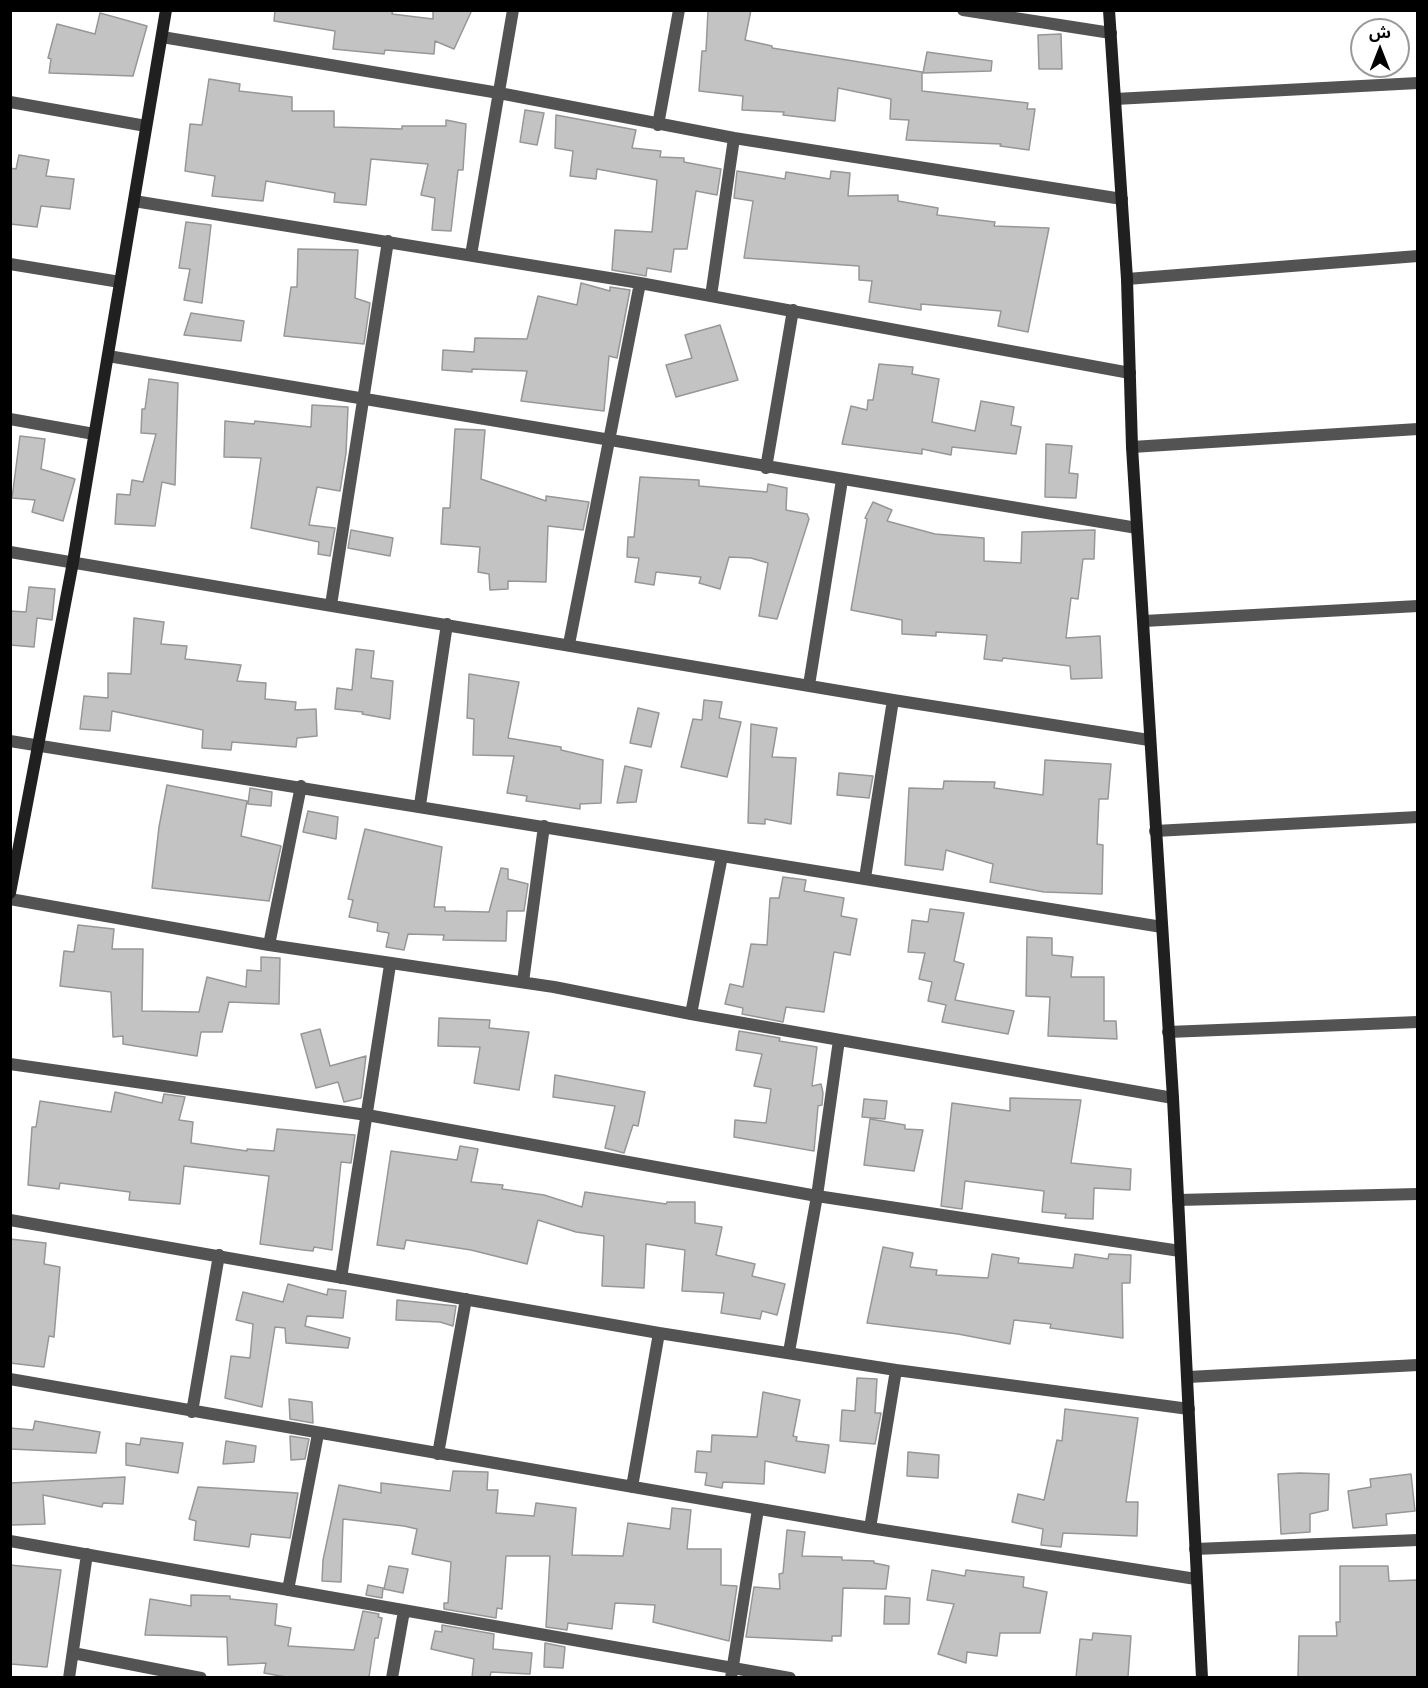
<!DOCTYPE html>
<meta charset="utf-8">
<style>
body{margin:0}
#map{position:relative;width:1428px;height:1688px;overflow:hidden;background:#fff;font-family:"Golos Text","Noto Sans Arabic",sans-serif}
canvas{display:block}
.frame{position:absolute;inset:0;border:12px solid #000;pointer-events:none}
.north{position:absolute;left:1350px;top:18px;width:60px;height:60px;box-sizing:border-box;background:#fff;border:2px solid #999;border-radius:50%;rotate:0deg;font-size:16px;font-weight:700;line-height:24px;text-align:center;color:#000}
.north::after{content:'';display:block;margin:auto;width:21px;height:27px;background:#000;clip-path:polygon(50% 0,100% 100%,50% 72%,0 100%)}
</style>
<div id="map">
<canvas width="1428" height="1688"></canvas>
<div class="frame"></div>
<div class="north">ش</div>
</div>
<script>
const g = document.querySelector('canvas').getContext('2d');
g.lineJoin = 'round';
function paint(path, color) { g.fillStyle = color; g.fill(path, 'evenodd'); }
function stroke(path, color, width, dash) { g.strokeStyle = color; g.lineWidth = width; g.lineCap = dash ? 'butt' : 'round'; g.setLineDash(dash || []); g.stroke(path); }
const building = new Path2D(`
 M275,10H393L392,14L433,19V10H472L454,49L435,41L434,54L385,50L384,54L333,49L335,31L274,21Z
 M708,10H751L745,40L772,46V48L922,72V91L1028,103L1027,109H1035L1029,150L1000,146L1001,144L906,140L909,120L890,119L891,99L838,88L835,121L783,115L784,112L742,110L743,96L699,91L702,51H706Z
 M100,13L147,26L133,76L49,73L51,59L48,58L57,24L95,34Z
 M1061,34L1062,69H1039L1038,35Z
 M927,52L992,61L991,71L923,73Z
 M209,79L240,84L239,91L292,97V111H334V127L402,129V126H446V120L466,124L463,170H458L451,231L432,230L435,198L421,195L428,164L371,159L366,205L334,202L335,193L266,181L263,201L212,196L215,176L185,171L190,124L202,125Z
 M525,110L544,113L537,145L520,142Z
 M556,115L636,130L632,148L661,151L660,157L684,158V162L721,169L717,195L696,191L687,249H674L671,272L647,268L646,276L612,270L615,230L652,232L657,180L597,169L596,179L570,176L573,151L555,148Z
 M19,155L49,160L46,176L74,179L70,209L41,206L37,227L10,224V168L16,169Z
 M737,171L785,179L786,172L830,179L831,171L850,173L848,196L898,195V201L938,208L937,215L995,222L994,226L1049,228L1028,332L998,326L1001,311L921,304V310L869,302L872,281L859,280V266L744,258L753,201L734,198Z
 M186,222L211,225L202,303L184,300L190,269L179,268Z
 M298,249L358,250L355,298L370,303L364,344L284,336L291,287H297Z
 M581,283L610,291V287L630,290L617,358L609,356L604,411L521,401L527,371L472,369V372L442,370L443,350L474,352L475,338L527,339L538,296L577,305Z
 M191,313L244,321L241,341L184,335Z
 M720,325L738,380L676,397L666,365L692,358L685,335Z
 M879,364L913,367L912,374L939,379L932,422L975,431L981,401L1014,407L1011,425L1021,427L1016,454L952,447L951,455L922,449V454L842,444L851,406L867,410L868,400H873Z
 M149,379L178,383L175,485L162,482L155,526L115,524L117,494L130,495L132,480L143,482L156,434L141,433L142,409H145Z
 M312,405L348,407L346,453L340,491L317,487L309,525L335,528L330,556L318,554L319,542L251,528L261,458L224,457L225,421L254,424L255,421L311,427Z
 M455,429L485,430L481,479L546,501V496L589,502L583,530L548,526L546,582L508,581V589L490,590L489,574L478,572L480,547L441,544L443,508H450Z
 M20,436L45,439L41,469L75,479L63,521L32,512L35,500L12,498Z
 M1046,444L1072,446L1069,473L1078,474L1076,498L1045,497Z
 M640,477L699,480V486L767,492L768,484L787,488L786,510L807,514L809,519L777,619L759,616L768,563L751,558L729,557L720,589L699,583L701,577L656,572L654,585L635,582L639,558L627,557L628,537H634Z
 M873,502L892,510L887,521L935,534L984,538V561L1021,563L1022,532L1095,530L1094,559H1083L1078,599L1071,598L1066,638L1100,636L1102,678L1071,679L1070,666L1003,658L1002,661L984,659L987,635L936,632V636L902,634V620L851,610L867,519L865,518Z
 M351,530L393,538L390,556L348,548Z
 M29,587L55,589L52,620L37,618L34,647L10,645V611L26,612Z
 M134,618L164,622L161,644L187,646L185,659L241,665L237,681L266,683L265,699L296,702L295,710L316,709L317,736L297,738L296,747L232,742L231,750L202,748L203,730L112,711L110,731L80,729L84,696L108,698V673L131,674Z
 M356,649L374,651L371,678L393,681L390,719L362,714L363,712L335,709L337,688L352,690Z
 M469,674L519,682L508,738L561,747V750L603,760L601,803L580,804V809L526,801L527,796L507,793L514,756L473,755L474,719L467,718Z
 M704,700L722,702L719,718L741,722L727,777L681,767L693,719L702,720Z
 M638,708L659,713L651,747L630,743Z
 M751,724L777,728L772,757L796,758L791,824L765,819V824L748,823Z
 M1045,760L1111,764L1108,799H1099L1097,844L1103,845L1102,894L1044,892L990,882L993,864L946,850L943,870L905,865L909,788L943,789L944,781L995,782L994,788L1043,795Z
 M625,766L642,770L636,802L617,803Z
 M839,773L873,776L869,798L837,795Z
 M167,785L247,801L241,836L281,846L269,901L152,888L159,827Z
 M250,788L272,792L271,806L248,804Z
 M308,811L338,817L336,839L303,832Z
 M365,829L442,847L434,907H445V911L489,912L501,868L508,869V879L528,884L524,911H507L506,941L443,940L444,935L408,934L404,950L386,947L389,933L377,931L378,923L349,917L353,900L348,899Z
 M783,877L806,880L804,891L844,898L841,916L857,919L850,955L834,952L824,1012L786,1007L783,1022L742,1014L743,1008L725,1004L730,984L743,987L751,944L767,945L770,898H779Z
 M930,909L964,913L954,961L964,964L955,1000L1014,1011L1008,1034L942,1022L946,1005L928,1001L932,982L919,979L925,953L908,952L912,920L928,922Z
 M78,925L114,929L112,949H143L142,1011L199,1012L207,977L246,987L247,970L261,971V957L280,958L279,1004L229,1002L222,1032H201L197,1056L123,1044V1036L113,1037L111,992L60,986L64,951L74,952Z
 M1027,937L1052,938V955L1073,957L1071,977H1104V1021H1116L1117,1039L1048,1036L1050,997L1026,996Z
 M439,1018L490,1020L489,1028L529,1032L519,1090L474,1083L480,1047L438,1046Z
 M320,1029L330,1066L366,1056L361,1098L344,1102L338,1082L316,1088L301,1034Z
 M739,1031L780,1038L779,1041L817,1047L812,1086L821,1084L823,1093L822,1105L818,1106L814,1151L734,1137L735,1120L766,1123L771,1089L754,1086L762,1054L736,1050Z
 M555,1075L645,1092L638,1126L633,1125L624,1153L605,1148L615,1106L553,1097Z
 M115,1092L162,1103L164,1094L185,1097L179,1120L193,1122L191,1143L247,1151V1149L274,1151L277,1129L355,1135L351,1163L341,1162L332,1250L314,1247L313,1251L303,1250L260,1244L269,1176L184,1166L180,1204L129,1200L130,1192L60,1183L59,1189L28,1185L32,1127H36L40,1101L111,1112Z
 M1010,1098L1081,1100L1071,1163L1131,1169L1130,1190L1094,1188L1093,1219L1065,1218L1066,1214L1042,1212L1044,1191L965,1181L962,1209L941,1206L952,1103L1010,1111Z
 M864,1099L887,1101L885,1119L862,1117Z
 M870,1119L905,1125V1129L923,1130L914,1171L864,1165Z
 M460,1146L478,1149L471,1182L503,1185L502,1189L544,1195L582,1207L585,1192L666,1204L667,1202H695V1223L722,1227L716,1255L755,1264L752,1276L785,1284L777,1315L762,1311L760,1319L721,1313L724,1293L682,1291L685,1250L646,1244L644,1288L602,1286L604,1236L576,1232L538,1220L527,1264L471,1250L406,1240L404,1249L377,1245L391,1151L457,1160Z
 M10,1239L46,1243L44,1264L60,1267L54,1337L49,1336L44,1367L10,1363Z
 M883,1247L913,1253L910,1267L937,1270L936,1275L988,1278L992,1254L1019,1258L1018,1263L1073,1268L1075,1254L1108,1259L1109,1254L1131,1255L1130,1283H1122L1123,1338L1050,1328L1051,1324L1014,1320L1010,1344L958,1334L867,1323Z
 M288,1284L327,1295L328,1289L346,1291L343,1318L307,1316L305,1326L350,1338L348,1348L286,1343L285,1328L275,1327L262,1407L225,1398L231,1356L250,1358L253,1324L236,1320L243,1292L283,1302Z
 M397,1300L456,1306L453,1326L440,1322L396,1320Z
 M857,1378L877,1379L875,1413H881L875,1444L840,1441L842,1410L855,1411Z
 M763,1392L800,1400L793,1436L797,1437L796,1441L829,1445L825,1473L765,1461L764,1484L723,1482L722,1488L705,1485L707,1473L695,1472L697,1451L711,1452L712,1435L757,1437Z
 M289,1399L312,1402L313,1423L290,1419Z
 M1065,1409L1138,1418L1126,1502H1138L1137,1536L1063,1533L1061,1547L1041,1545L1043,1529L1012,1522L1018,1494L1044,1500L1057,1440L1062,1441Z
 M35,1421L100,1432L96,1453L10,1449V1428L33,1430Z
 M290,1436L309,1439L305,1459L291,1460Z
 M141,1438L183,1443L178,1473L126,1465V1443L140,1445Z
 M226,1441L256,1446L254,1462L223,1464Z
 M908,1452L939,1455L938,1478L907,1476Z
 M453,1471L488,1472L487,1490H498L496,1513L534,1516L536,1503L576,1508L572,1555L623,1556L628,1523L670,1529L672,1508L691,1510L687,1549H721V1585L737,1586L729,1641L653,1622L655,1605L615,1603L612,1629L568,1623L567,1630L546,1627L550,1556H506L502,1609L497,1608L496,1618L444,1609V1603H448L451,1562L412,1554L417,1529L404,1526L343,1519L341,1582L322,1581L323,1560L339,1485L381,1493V1483L450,1491Z
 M1300,1473L1329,1474L1328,1510L1310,1514V1532L1281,1534L1278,1474Z
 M1411,1474L1415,1511L1386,1514L1387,1525L1353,1528L1348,1491L1371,1487L1370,1479Z
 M125,1477L123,1504L103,1503L102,1507L43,1495L45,1524L11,1525L10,1483Z
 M198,1487L298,1493L290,1538L251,1534L249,1547L194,1540L196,1521L189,1519Z
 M787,1530L805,1532L802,1556L842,1557V1560L874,1561V1563L889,1566L886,1589L843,1588L841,1636H832V1641L746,1637L754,1587L780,1589L779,1574L783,1573Z
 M10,1565L61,1570L47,1667L10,1664Z
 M389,1566L408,1569L403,1593L384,1589Z
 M1340,1566H1388L1389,1581L1418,1580V1677H1298L1299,1636H1337L1336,1622H1340Z
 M932,1570L965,1576L966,1570L1024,1577L1023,1587L1047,1592L1040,1633H1000L997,1656L967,1652L966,1663L938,1654L954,1604L927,1600Z
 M368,1585L383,1588L382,1598L366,1595Z
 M191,1595L230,1596V1599L277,1604L275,1625L291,1628L288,1646L354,1650L363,1611L379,1614L378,1617L382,1618L378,1638H375L369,1677H286L264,1673L266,1663L228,1665L227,1637L145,1635L150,1599L191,1606Z
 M885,1596L910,1598L909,1624H884Z
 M442,1625L494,1634L493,1649L532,1653L530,1674L491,1672L490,1677H472L474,1659L431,1649L435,1631L442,1632Z
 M1093,1633L1131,1636L1128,1677H1076L1080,1639L1092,1640Z
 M545,1643L565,1647L563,1668L544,1667Z`);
const street = new Path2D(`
 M963,10L1111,33
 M162,37L499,93L734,138L1122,199
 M1115,99L1418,83
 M10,102L146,126
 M658,125L679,10
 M134,201L640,283L1130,373
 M471,255L513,10
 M10,264L120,282
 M1127,279L1418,256
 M711,296L734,138
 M108,356L1137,528
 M10,419L94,434
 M1132,447L1418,429
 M766,468L793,310
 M10,552L893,700L1149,740
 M331,605L388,241
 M1144,621L1418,606
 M569,644L640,283
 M809,685L842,480
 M10,741L1162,927
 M420,805L447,624
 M1155,831L1418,817
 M865,878L893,700
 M10,899L269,945L554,987L691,1014L1173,1098
 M269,945L301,786
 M523,982L544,826
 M691,1014L722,856
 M1168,1032L1418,1022
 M10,1064L367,1115L817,1196L1180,1251
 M1178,1200L1418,1194
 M10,1220L659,1333L896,1370L1189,1409
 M341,1278L390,965
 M789,1352L817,1196L839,1040
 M1188,1377L1418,1365
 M10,1379L870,1528L1196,1579
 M192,1412L219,1255
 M438,1454L466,1299
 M632,1487L659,1333
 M870,1528L896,1370
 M10,1541L790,1678
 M1195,1549L1418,1540
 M288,1590L318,1434
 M73,1653L201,1678
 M69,1678L87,1554
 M392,1678L404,1611
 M731,1678L758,1509`);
const secondary = new Path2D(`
 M1109,10L1127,279L1132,447L1173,1098L1202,1678
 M10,893L73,562L166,10`);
paint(building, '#c3c3c3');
stroke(building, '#979797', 1.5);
stroke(street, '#535353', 12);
stroke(secondary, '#202020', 12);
</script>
